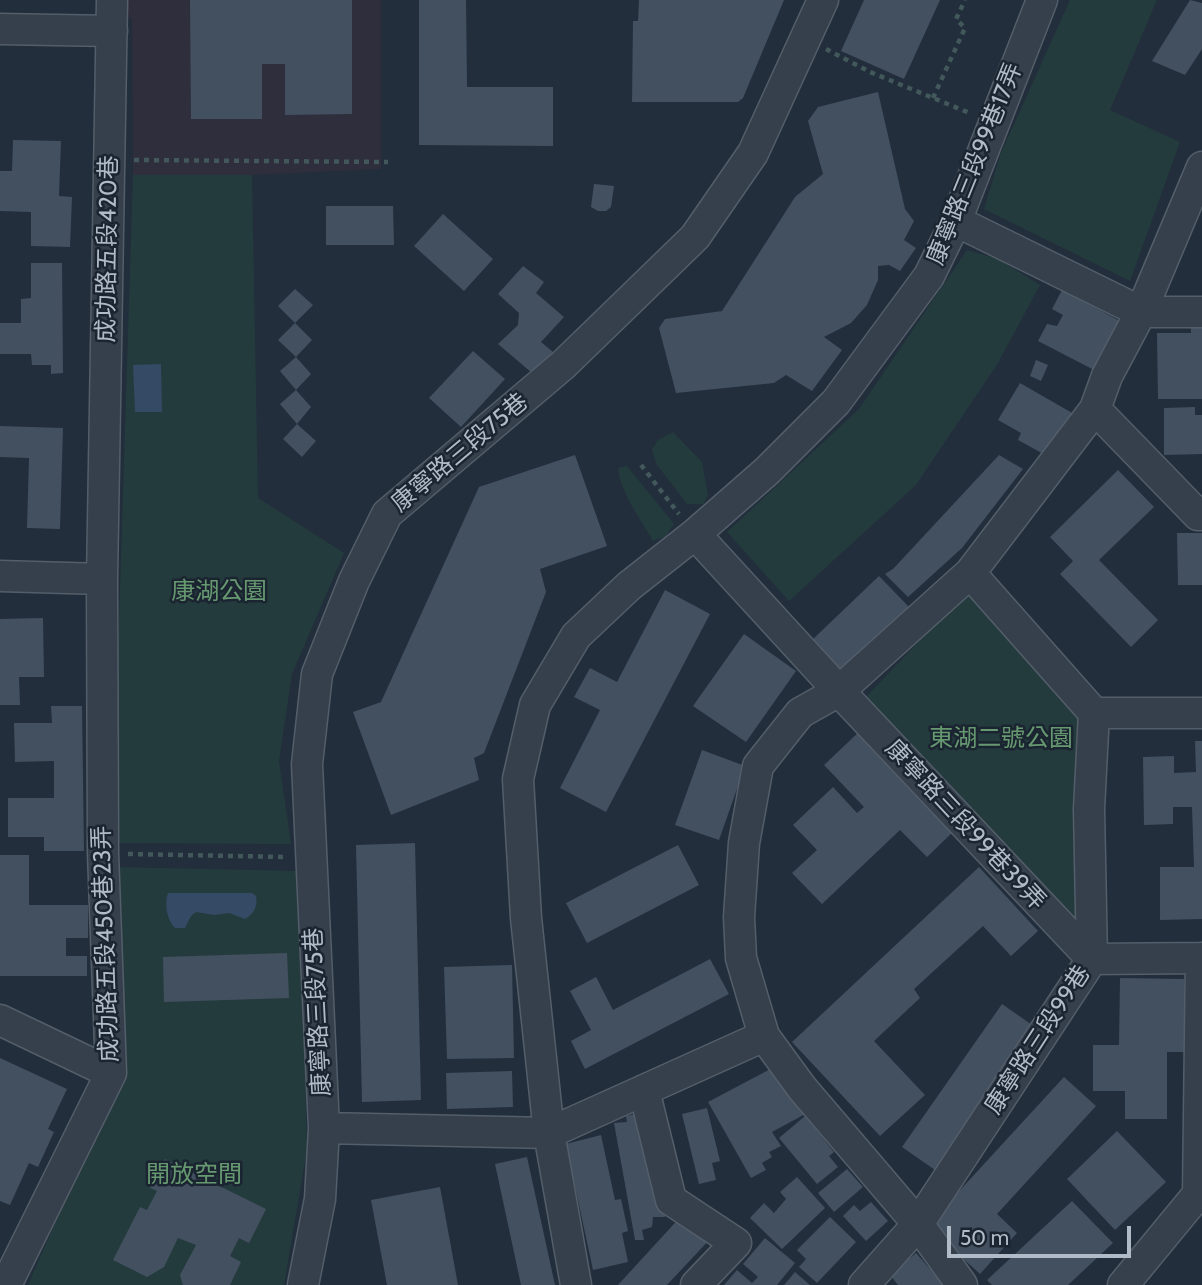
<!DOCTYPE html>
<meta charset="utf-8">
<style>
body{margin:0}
#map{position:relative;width:1202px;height:1285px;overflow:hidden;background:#222e3c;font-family:Cabin,sans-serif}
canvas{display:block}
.scale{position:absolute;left:947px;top:1226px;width:184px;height:32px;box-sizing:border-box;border:4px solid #b1bbc8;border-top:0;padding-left:9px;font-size:21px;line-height:24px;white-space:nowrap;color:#b1bbc8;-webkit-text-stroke:5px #1b2531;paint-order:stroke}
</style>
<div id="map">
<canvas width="1202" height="1285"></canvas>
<div class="scale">50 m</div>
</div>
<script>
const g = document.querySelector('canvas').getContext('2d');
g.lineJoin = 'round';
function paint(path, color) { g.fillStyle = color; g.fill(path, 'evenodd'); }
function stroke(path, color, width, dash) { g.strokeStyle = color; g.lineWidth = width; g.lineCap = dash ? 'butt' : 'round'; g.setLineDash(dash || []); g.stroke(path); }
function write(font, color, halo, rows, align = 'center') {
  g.font = font + ' Cabin,"Noto Sans TC",sans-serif'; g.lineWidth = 5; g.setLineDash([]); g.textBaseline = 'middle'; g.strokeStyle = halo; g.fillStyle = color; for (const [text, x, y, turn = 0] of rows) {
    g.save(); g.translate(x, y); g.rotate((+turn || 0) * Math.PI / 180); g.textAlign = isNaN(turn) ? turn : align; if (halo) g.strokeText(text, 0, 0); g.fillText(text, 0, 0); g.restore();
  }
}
const medical = new Path2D(`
 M109,0H381V169L252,175H133L132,20Z`);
const green = new Path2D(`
 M1070,0H1157L1110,110L1180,142L1130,281L984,209L1001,153Z
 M133,175H252L258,498L344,553L292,674L279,761L291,844L112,843Z
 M967,250L998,259L1040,285L998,363L916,485L789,601L727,532L859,409Z
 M673,432L702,462L708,495L703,504H687L657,465L652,450L658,440Z
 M627,466L674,524L665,537L653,541C641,519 620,493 618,468Z
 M968,590L1084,718L1082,936L1070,943L866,697Z
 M115,867L300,871L307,1149L284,1285H28L123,1068Z`);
const water = new Path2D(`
 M161,364L162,412H135L133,365Z
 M168,893H252L256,896C258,906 254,914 245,919L229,913L214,915L196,912L191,916L185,928H175C167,920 164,904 168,893Z`);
const building = new Path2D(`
 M190,0H352V114L285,115V64H262V119H191Z
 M419,0H466L467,87H553V146L419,145Z
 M639,0H784L743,98L738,102H632L633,21H638Z
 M864,0H940L904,79L841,51Z
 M1190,0L1202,3V49L1185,75L1152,61Z
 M878,92L905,209L914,221L904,240L916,248L900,271L889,265L878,266V280L867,305L851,323L824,337L842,350L812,391L786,375L774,383L676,393L659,328L665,319L722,311L795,197L823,174L808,121L818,107Z
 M13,140L61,141L59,196L72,197L70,247L31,246V212L0,211V171H12Z
 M594,184L614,186L611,207L606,211H598L591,207Z
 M326,206H393L394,245H326Z
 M443,214L493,259L464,291L414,246Z
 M31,263H62L63,373L51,374V365H32L31,354H0V323H21V299L31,298Z
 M523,266L544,282L536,293L564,317L541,342L553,352L532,373L498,344L518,325L519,313L498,294Z
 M295,289L313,305L295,323L278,306Z
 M1062,290L1120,321L1094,370L1038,341L1047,324L1057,326L1063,315L1052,309Z
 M1191,318H1202V399H1158L1157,333H1191Z
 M295,323L312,340L296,357L278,340Z
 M473,351L505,379L461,427L429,398Z
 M296,357L311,374L296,390L280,371Z
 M1036,360L1048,365L1041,381L1030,376Z
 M1020,383L1074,414L1049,457L1018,440L1021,433L998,420Z
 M296,390L311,407L297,424L280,404Z
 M1195,407V415H1202V454L1164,455V408Z
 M297,424L316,441L302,457L283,439Z
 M0,426L63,428L60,529L27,528L29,458L0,457Z
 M575,455L607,546L540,569L546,592L484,753L474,758L479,780L391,815L353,712L381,702L479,487Z
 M999,455L1023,469L962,548L908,597L885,574L893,569Z
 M1118,470L1154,507L1099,560L1158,620L1131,647L1060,574L1073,561L1050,537Z
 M1177,533H1202V585H1178Z
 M879,576L911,609L844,673L812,640Z
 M665,590L710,614L606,812L560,788L600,710L574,697L590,668L617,682Z
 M43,618L44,677H19L20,705H0V619Z
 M744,634L796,671L746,742L693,706Z
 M51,706H82L84,851H44V837H8V798H54V761L15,762L14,723H52Z
 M861,730L956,829L927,857L900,830L822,904L792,873L817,850L793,825L833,787L857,813L864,807L824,765Z
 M1195,741H1202V919L1160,920V867H1194L1192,807H1173V824L1144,825L1143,757L1174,756V773L1196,772Z
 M702,750L745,766L719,840L675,825Z
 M415,843L421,1100L362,1102L356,845Z
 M678,845L699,885L587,943L566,903Z
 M0,855H29V905H88V938H66V956H87V976H0Z
 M979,867L1038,931L1011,956L983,926L914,989L920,998L874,1041L925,1095L880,1136L792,1042Z
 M287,953L289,998L164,1002L163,957Z
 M710,959L729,994L585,1069L571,1041L591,1030L570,991L596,977L613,1010Z
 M512,965L514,1058L447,1059L444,967Z
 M1120,978L1184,979V1052H1167V1119H1125V1091H1093V1045H1119Z
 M1002,1004L1035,1027L935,1170L902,1147Z
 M0,1058L67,1089L48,1129L54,1132L38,1167L29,1163L10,1205L0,1201Z
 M778,1065L809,1112L772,1132L781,1146L769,1152L772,1157L762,1163L766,1170L751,1178L708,1102Z
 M512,1071L513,1107L447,1109L446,1073Z
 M1064,1077L1096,1106L997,1214L1017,1233L980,1274L927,1226Z
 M707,1108L720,1161L712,1163L716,1180L699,1184L682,1114Z
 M644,1112L665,1217H653L652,1227L642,1230L644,1240H635L614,1123L627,1122L626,1116Z
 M805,1116L834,1152L829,1156L838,1167L817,1184L779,1138Z
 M1117,1131L1166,1182L1115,1230L1067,1179Z
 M601,1135L615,1200L621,1199L628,1231L622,1233L628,1262L593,1270L566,1144Z
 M527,1157L555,1285H521L495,1164Z
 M165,1159L266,1209L249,1243L239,1238L230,1256L241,1262L230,1285H183L180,1275L196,1245L178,1238L164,1267L147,1277L113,1260L140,1207L147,1210L157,1191L150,1188Z
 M847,1169L863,1187L834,1212L818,1193Z
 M797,1177L825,1208L782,1249L750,1218L764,1203L774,1213L786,1199L780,1192Z
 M440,1187L458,1285H387L371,1200Z
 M1072,1201L1113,1243L1068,1285H992L987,1280Z
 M871,1202L888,1221L866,1241L843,1216L854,1205L860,1211Z
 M683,1214L711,1238L667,1285H618Z
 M830,1217L856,1242L817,1283L799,1267L806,1259L797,1250Z
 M765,1238L795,1263L777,1285H724L737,1270L752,1283L758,1277L743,1264Z
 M916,1253L944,1285H898L890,1275Z
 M795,1272L810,1285H784Z`);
const path = new Path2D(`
 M826,49L870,72L972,114
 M933,98L965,28L956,19L965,0
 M134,160L388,162
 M641,465L679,514
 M128,854L287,857`);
const minor = new Path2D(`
 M0,29L112,31
 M956,221L1141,312H1202
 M1095,409L1198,515H1202
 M695,534L839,691L1092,959
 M970,573L1094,713H1202
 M0,576L102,579
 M1092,959L1202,958
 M0,1020L111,1073
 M644,1090L671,1200L736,1243L696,1285
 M324,1128L549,1133L764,1036
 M1198,1194L1201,958
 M6,1285L111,1073L103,853L102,579L112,0
 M303,1285L320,1199L324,1128L307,764L317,674L354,581L387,514L563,365L695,237L753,153L823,0
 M576,1285L549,1133L526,918L518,779L535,705L576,636L629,586L695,534L767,471L836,402L929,276L956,221L1042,0
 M864,1285L918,1224L1092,959L1089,809L1094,713
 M962,1285L918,1224L802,1088L764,1036L741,958L739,917L744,843L758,766L800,713L839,691L970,573L1095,409L1107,376L1141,312L1202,167
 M1123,1285L1198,1194`);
const streetNames = [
 ["康寧路三段99巷17弄",975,164,-68],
 ["成功路五段420巷",108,249,-89],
 ["康寧路三段75巷",460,453,-40],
 ["康寧路三段99巷39弄",965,825,47],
 ["成功路五段450巷23弄",106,944,-92],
 ["康寧路三段75巷",318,1012,-93],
 ["康寧路三段99巷",1038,1040,-57]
];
const parkNames = [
 ["康湖公園",219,592],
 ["東湖二號公園",1001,739],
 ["開放空間",194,1175]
];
paint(medical, '#2f2e3d');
paint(green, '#243b3d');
paint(water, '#354a64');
paint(building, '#435060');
stroke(minor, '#545e6a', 33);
stroke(path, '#42585a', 4.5, [5, 5]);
stroke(minor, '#36404c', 30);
write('24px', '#b1bbc8', '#1b2531', streetNames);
write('24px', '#679971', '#1b2531', parkNames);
</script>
